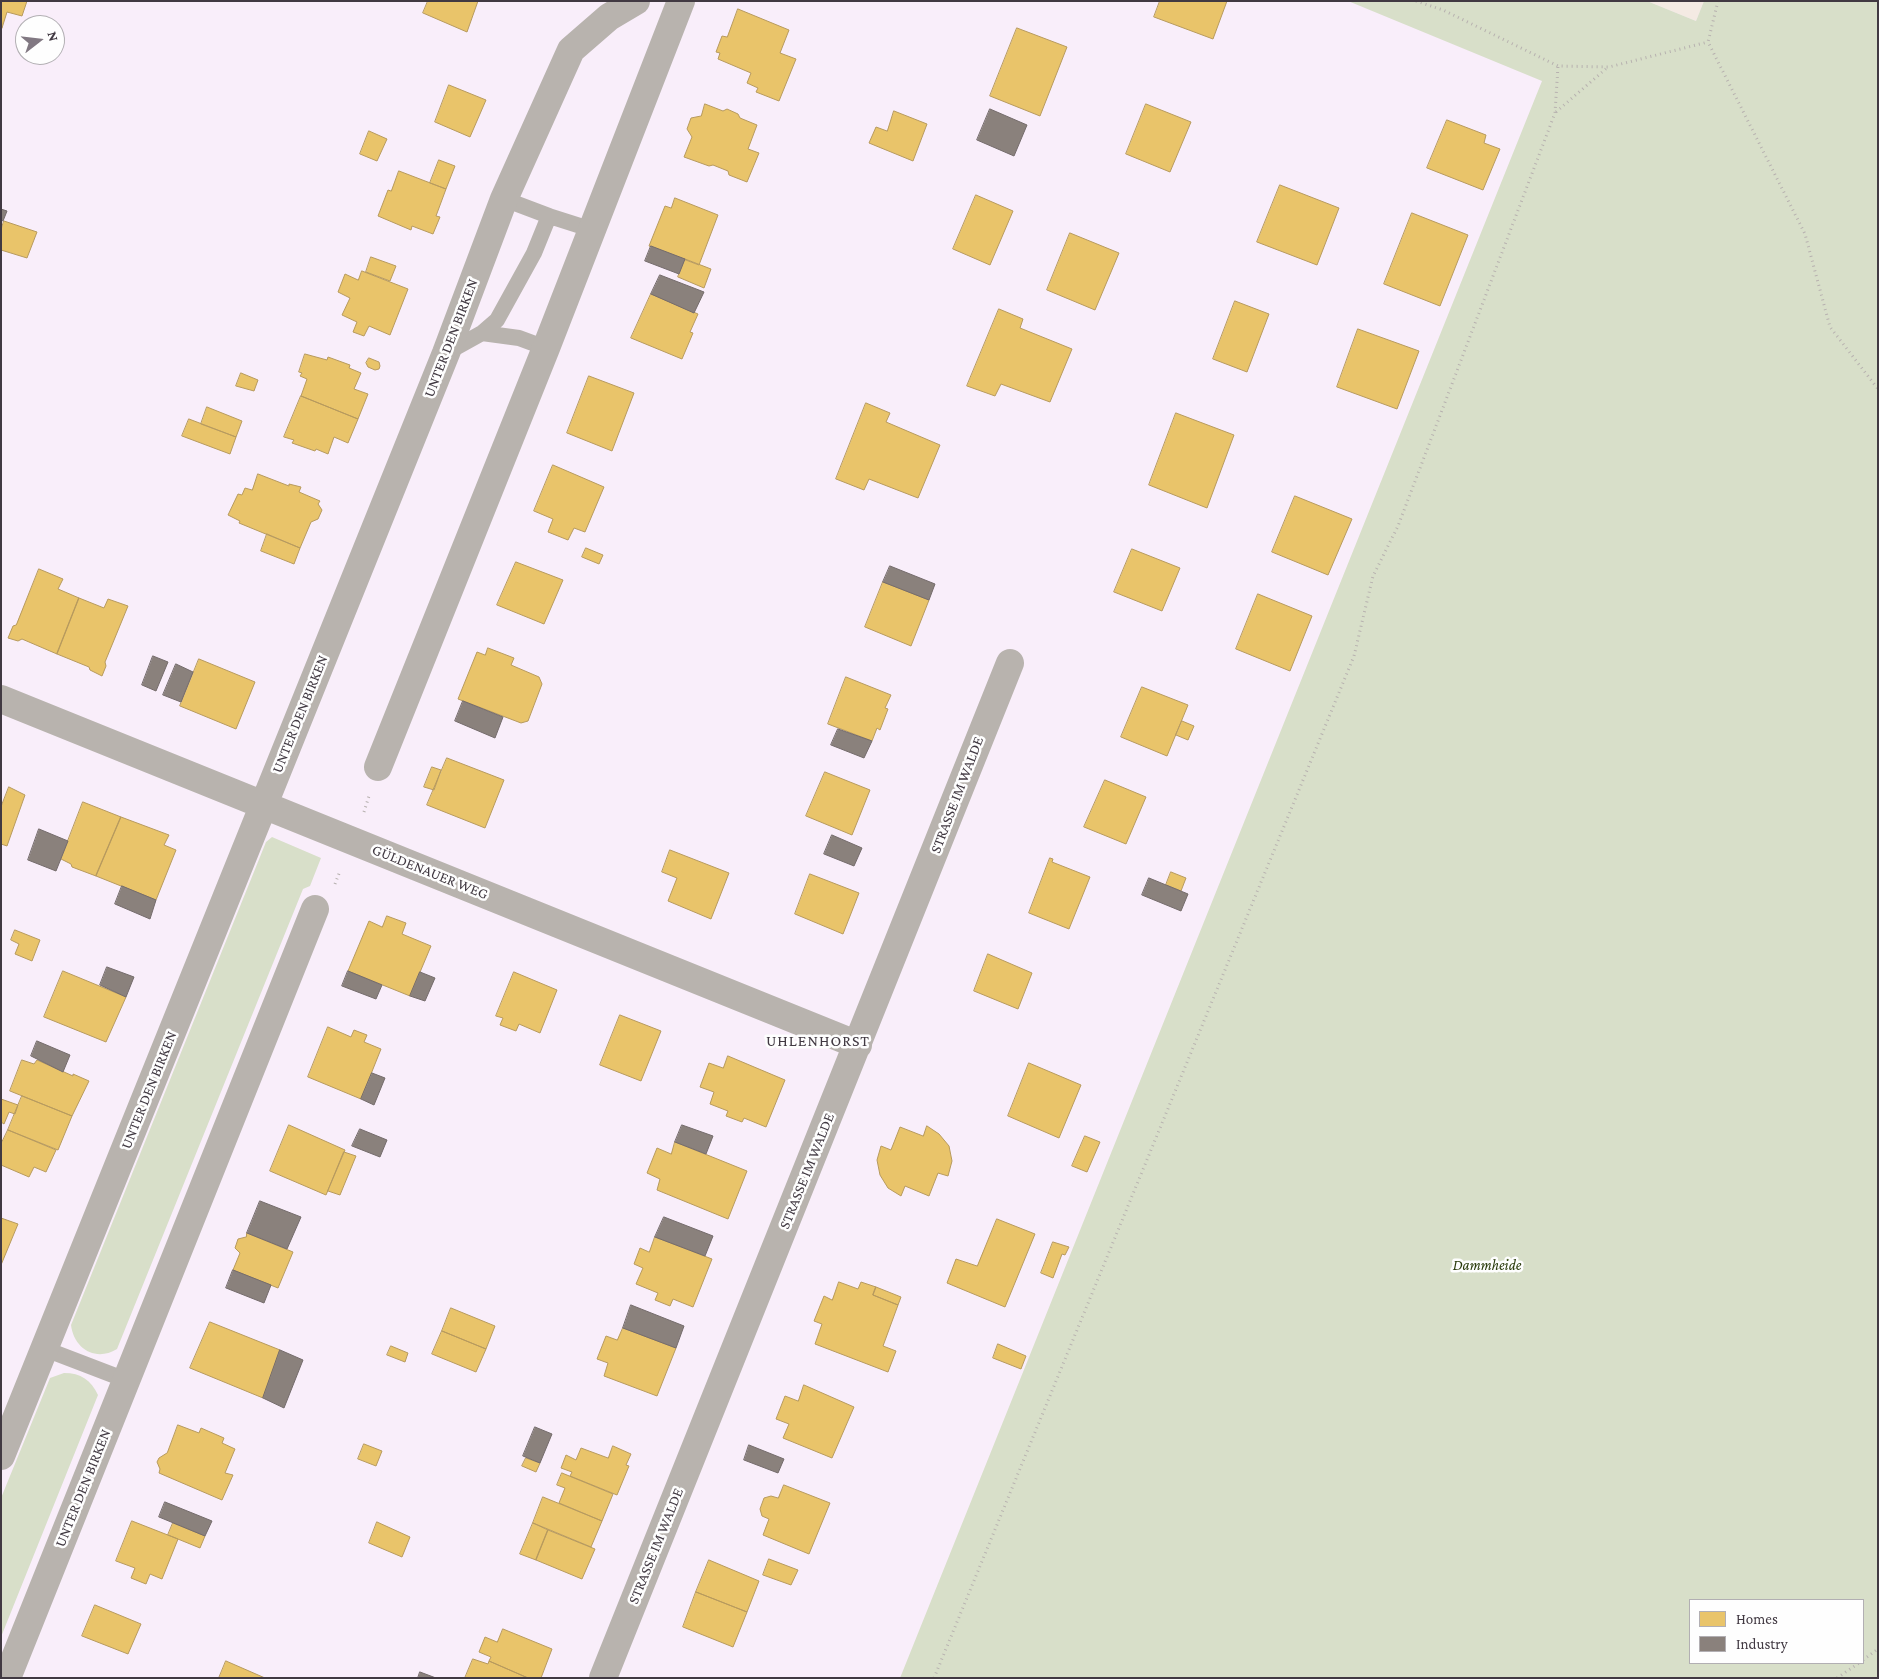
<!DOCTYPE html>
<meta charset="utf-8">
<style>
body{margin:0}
#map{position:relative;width:1879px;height:1679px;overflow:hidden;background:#f9eefa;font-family:"Crimson Pro",serif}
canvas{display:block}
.frame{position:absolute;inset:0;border:2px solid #413942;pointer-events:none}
.legend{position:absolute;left:1689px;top:1599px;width:175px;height:65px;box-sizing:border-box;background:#fefefe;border:1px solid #b2afb3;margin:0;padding:6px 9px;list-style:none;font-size:15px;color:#413942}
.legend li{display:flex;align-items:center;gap:10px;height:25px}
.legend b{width:25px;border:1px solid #b2afb3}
.north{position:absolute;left:15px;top:15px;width:50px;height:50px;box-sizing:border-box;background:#fefefe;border:1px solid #b2afb3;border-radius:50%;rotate:74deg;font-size:14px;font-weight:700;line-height:20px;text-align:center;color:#413942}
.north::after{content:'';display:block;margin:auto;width:18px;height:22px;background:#817882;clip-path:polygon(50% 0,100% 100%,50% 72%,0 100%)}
</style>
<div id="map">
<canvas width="1879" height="1679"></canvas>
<div class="frame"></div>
<ul class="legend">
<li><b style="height:14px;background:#e9c46a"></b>Homes</li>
<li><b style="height:14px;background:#8a817c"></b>Industry</li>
</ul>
<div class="north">N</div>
</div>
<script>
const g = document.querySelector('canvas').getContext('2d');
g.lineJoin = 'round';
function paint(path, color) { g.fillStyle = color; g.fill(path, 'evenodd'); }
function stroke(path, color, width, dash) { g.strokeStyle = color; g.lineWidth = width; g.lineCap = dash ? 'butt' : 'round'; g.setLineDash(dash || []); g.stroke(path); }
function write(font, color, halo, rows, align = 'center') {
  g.font = font + ' "Crimson Pro",serif'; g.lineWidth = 5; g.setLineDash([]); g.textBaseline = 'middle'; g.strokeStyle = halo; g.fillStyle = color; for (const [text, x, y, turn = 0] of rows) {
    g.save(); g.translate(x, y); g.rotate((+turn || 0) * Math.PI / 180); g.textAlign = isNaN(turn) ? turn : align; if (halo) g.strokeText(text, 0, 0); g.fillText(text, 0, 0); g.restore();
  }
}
const commercial = new Path2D(`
 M1647,1H1704L1696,21Z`);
const green = new Path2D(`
 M1348,1H1647L1696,21L1704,1H1878V1678H900L1542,81ZM1690,1600H1863V1663H1690Z
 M272,837L321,858L310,886L303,889L117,1349C96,1362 74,1349 71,1325L266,842Z
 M64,1373C81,1373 91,1380 98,1395L1,1637V1498L50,1378Z`);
const homes = new Path2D(`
 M1,1H27L22,16L7,12L2,28Z
 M428,1H478L467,32L423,13Z
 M1160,1H1227L1213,39L1154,17Z
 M738,9L789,30L780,53L796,59L779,101L756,92L758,88L747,83L751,73L718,59L720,53L716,52L722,36L727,37Z
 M1017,28L1067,47L1040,116L990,96Z
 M449,85L486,100L470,137L435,122Z
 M705,104L723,111L727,109L738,114L740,118L757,125L748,149L759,153L747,182L729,175L728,171L713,165L709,166L684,157L692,137L687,129L691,118L701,116Z
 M1146,104L1191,122L1170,172L1126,154Z
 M894,111L927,124L913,161L869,143L876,127L887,131Z
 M1447,120L1486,135L1484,143L1500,149L1483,190L1427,168Z
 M369,131L387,139L377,161L360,154Z
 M439,160L455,166L446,189L430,183Z
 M399,171L446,189L436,216L440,217L433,234L412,226L411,230L378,216L388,190L391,191Z
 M1280,185L1339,208L1317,265L1257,242Z
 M976,195L1013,211L990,265L953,249Z
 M675,198L718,215L699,265L649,246L665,206L671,208Z
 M1412,213L1468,235L1440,306L1384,284Z
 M4,221L37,232L27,258L1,250V230Z
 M1070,233L1119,253L1095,310L1047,290Z
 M371,257L396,266L390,281L366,272Z
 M685,259L711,269L704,288L678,277Z
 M362,271L408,289L390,335L369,326L364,336L353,332L357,322L342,315L350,298L338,292L345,274L358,280Z
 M651,294L698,314L690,332L693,333L682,359L631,338Z
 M1235,301L1269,314L1247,372L1213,359Z
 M999,309L1023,319L1020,328L1072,349L1050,402L1001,384L995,396L967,386Z
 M1358,329L1419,351L1397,409L1337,387Z
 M305,354L327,360L328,357L350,365L349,368L361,373L354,389L368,394L358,419L301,396L307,379L300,376L302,373L299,372Z
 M369,358L379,362L380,366L379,369L375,370L368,367L366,363Z
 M241,373L258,380L254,391L236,386Z
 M589,376L634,393L612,451L567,433Z
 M301,396L358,419L348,443L334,437L328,454L316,449L315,451L292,443L294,440L284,437Z
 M866,403L890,413L886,422L940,445L918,498L869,479L864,490L836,479Z
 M207,407L242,421L236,437L201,424Z
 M1176,413L1234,435L1207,508L1149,485Z
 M189,419L236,437L230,454L182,436Z
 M553,465L604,487L585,532L574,528L568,540L548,532L553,519L534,511Z
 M258,474L289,486V484L301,487L299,492L320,501L318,504L322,510L318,519L311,522L300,548L239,523L240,521L228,515L238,494L242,495L245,488L252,490Z
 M1295,496L1352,519L1328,575L1272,552Z
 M267,534L300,548L294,564L261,551Z
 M586,548L603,555L599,564L582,557Z
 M1132,549L1180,568L1162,611L1114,592Z
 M516,562L563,580L544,624L497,605Z
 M39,569L63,579L58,589L79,598L57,654L22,639L18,641L8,638L13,626L16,625Z
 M883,582L929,600L911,646L865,627Z
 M1258,594L1312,616L1290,671L1236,649Z
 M79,598L104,608L108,599L128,606L105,662L106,666L102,676L90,670L89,667L57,654Z
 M488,648L514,658L511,665L539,677L542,684L528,721L521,723L458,699L477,652L485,655Z
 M199,659L255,682L236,729L180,706Z
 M846,677L891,695L885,708L888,709L880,730L877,728L872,741L828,724Z
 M1142,687L1188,705L1167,756L1121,737Z
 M1182,721L1194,726L1188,740L1176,735Z
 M447,758L504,780L485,828L427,805Z
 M432,767L441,770L434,790L424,787Z
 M825,772L870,790L852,835L806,816Z
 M1105,780L1146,797L1126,844L1084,827Z
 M9,787L25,795L7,846L1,844V807Z
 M83,802L121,817L96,876L72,867L71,864L61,859Z
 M121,817L169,835L164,845L176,850L156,900L96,876Z
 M670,850L729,873L711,919L668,901L677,878L662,872Z
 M1050,858L1053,859L1052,862L1090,877L1069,929L1029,913Z
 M1171,872L1186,878L1181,891L1166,885Z
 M810,874L859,893L843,934L795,914Z
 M387,916L406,923L402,934L431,946L410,996L348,971L369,921L382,927Z
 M15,930L40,940L32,961L15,954L19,944L11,940Z
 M988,954L1032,973L1018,1009L974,991Z
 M63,971L126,997L106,1042L44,1017Z
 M514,972L557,990L540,1033L519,1024L516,1031L500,1025L503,1018L496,1016Z
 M620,1015L661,1031L641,1081L600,1065Z
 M328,1027L351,1037L354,1030L367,1035L364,1042L381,1049L361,1099L308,1077Z
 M728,1056L785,1080L766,1127L744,1118L742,1122L726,1116L728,1111L710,1104L714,1092L700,1087L709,1063L723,1068Z
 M22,1060L34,1064L37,1060L73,1076V1074L89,1081L72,1116L10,1091Z
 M1029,1063L1081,1085L1059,1138L1008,1116Z
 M22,1096L72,1116L58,1150L8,1130Z
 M1,1099L18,1105L15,1114L9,1112L4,1124L1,1122Z
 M289,1125L345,1150L326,1195L270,1171Z
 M927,1126L939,1134L949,1146L952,1161L948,1176L938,1173L929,1196L905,1186L901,1196L888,1188L880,1175L877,1160L881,1146L891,1150L900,1127L923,1136Z
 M8,1130L56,1150L46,1172L34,1167L29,1177L1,1165V1144Z
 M1085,1136L1100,1142L1087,1172L1072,1166Z
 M675,1142L747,1171L728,1219L657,1190L660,1179L647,1173L657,1148L671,1154Z
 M344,1152L356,1156L340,1195L328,1191Z
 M1,1218L18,1224L1,1265Z
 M997,1219L1035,1234L1005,1307L947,1283L956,1259L977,1266Z
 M247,1233L293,1252L278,1288L233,1270L240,1253L235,1248L238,1239L246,1237Z
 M655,1237L712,1259L693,1307L673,1299L670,1306L655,1300L658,1293L636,1284L643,1268L634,1264L640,1248L649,1252Z
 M1053,1242L1069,1247L1065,1255L1062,1254L1053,1278L1041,1273Z
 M839,1282L858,1289L861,1282L876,1287L873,1295L898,1305L883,1346L896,1351L888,1372L815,1344L822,1324L814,1321L824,1296L832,1300Z
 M876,1287L901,1297L898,1305L873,1295Z
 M451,1308L495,1326L486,1349L442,1331Z
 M210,1322L280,1350L263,1398L190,1368Z
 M623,1328L676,1348L657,1396L604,1376L608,1363L597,1359L606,1336L617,1340Z
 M442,1331L486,1349L476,1372L432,1354Z
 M998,1344L1026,1356L1021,1369L993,1358Z
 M391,1346L408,1353L405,1362L387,1355Z
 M804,1385L854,1407L832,1458L783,1438L789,1424L776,1419L785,1396L798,1401Z
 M178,1425L199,1433L201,1428L224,1438L222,1443L235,1449L225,1473L233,1475L222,1500L159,1473L160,1469L157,1462L159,1458L167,1453Z
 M364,1444L382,1451L376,1466L358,1459Z
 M613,1446L631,1454L626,1465L629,1466L617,1495L570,1476L572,1472L561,1468L566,1455L576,1460L581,1448L608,1458Z
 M526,1458L540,1463L536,1472L522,1466Z
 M562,1473L613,1494L602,1521L559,1503L565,1488L557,1485Z
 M784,1485L830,1503L809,1554L763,1535L769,1519L762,1516L760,1509L764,1498L771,1496L778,1498Z
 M543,1497L602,1521L591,1547L533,1523Z
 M132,1521L178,1539L162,1579L150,1574L146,1584L131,1578L135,1568L116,1561Z
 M377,1522L410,1537L402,1557L369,1543Z
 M173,1523L205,1536L200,1548L168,1535Z
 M533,1523L548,1530L536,1560L520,1554Z
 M548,1530L595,1549L582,1579L536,1560Z
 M769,1559L798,1570L791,1585L763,1575Z
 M709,1560L759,1581L747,1612L696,1592Z
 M696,1592L747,1612L733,1647L683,1627Z
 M95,1605L141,1624L128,1654L82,1636Z
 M503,1629L552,1649L541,1678H528L489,1661L491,1657L479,1652L485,1637L497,1642Z
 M473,1659L488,1664L489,1661L528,1678H465Z
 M226,1661L265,1678H219Z`);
const industry = new Path2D(`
 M990,109L1027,125L1014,156L977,140Z
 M1,209L7,211L3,221L1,220Z
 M651,246L685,259L679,274L645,261Z
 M660,275L704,292L694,313L651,294Z
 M890,566L935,584L929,600L883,582Z
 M153,656L168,662L156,691L142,685Z
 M176,664L193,672L181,702L163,695Z
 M463,701L503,717L495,738L455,721Z
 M838,729L872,741L864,758L831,745Z
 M39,829L68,841L56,871L28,860Z
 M832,835L862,848L854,866L824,854Z
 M1149,878L1188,894L1181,911L1142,895Z
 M122,886L156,900L150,919L115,904Z
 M107,967L134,977L126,997L100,985Z
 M348,971L382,985L376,999L342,986Z
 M420,972L435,978L425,1001L410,996Z
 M37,1041L70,1055L63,1072L31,1056Z
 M372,1073L385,1078L374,1105L361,1099Z
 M682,1125L713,1136L706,1154L675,1142Z
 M360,1129L387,1140L380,1157L352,1146Z
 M260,1201L301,1217L287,1249L247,1233Z
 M664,1217L713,1236L705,1256L655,1237Z
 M233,1270L271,1285L264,1303L226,1288Z
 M631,1305L684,1326L676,1348L623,1328Z
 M280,1350L303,1360L284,1408L263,1398Z
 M535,1427L552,1434L540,1463L523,1456Z
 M749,1445L784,1459L778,1473L744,1460Z
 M165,1502L212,1521L205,1536L159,1517Z
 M420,1672L436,1678H418Z`);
const path = new Path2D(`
 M1416,1L1443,10L1558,66L1609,67L1708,42
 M1718,1L1708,42L1805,234L1830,327L1878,389
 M1556,112L1608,67
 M364,812L369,796
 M335,884L340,871
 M1863,1660L1878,1649
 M934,1678L1354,656L1373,576L1398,526L1555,113L1558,66
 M1837,1678L1859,1663`);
const service = new Path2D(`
 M504,199L549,216L593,230
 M482,333L519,338L546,348
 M446,353L482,333L497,320L534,253L549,216
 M45,1349L126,1380`);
const minor = new Path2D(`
 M1,699L858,1045
 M378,767L546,348L681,1
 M1,1456L446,353L504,199L571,50L609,17L636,1
 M7,1678L315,909
 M603,1678L1010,663`);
const streetNames = [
 ["UNTER DEN BIRKEN",451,338,-69],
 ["UNTER DEN BIRKEN",300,714,-68],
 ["STRASSE IM WALDE",957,795,-69],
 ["GÜLDENAUER WEG",430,872,22],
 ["UNTER DEN BIRKEN",149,1090,-68],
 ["STRASSE IM WALDE",807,1171,-68],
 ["UNTER DEN BIRKEN",83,1488,-68],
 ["STRASSE IM WALDE",656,1546,-68]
];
const parkNames = [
 ["Dammheide",1487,1265]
];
const neighbourhoodNames = [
 ["UHLENHORST",818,1041]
];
paint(commercial, '#f4eae3');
paint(green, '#d8dfc9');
paint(homes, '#e9c46a');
stroke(homes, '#b79a5e', 1);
paint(industry, '#8a817c');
stroke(industry, '#746b6b', 1);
stroke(path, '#b7b1af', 3, [1, 4]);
stroke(service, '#b8b3ae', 16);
stroke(minor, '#b8b3ae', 28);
write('15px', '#413942', '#fefefe', streetNames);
write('italic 15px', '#293a0a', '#fefefe', parkNames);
g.letterSpacing = '1px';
write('16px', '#413942', '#fefefe', neighbourhoodNames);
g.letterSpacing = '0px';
</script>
